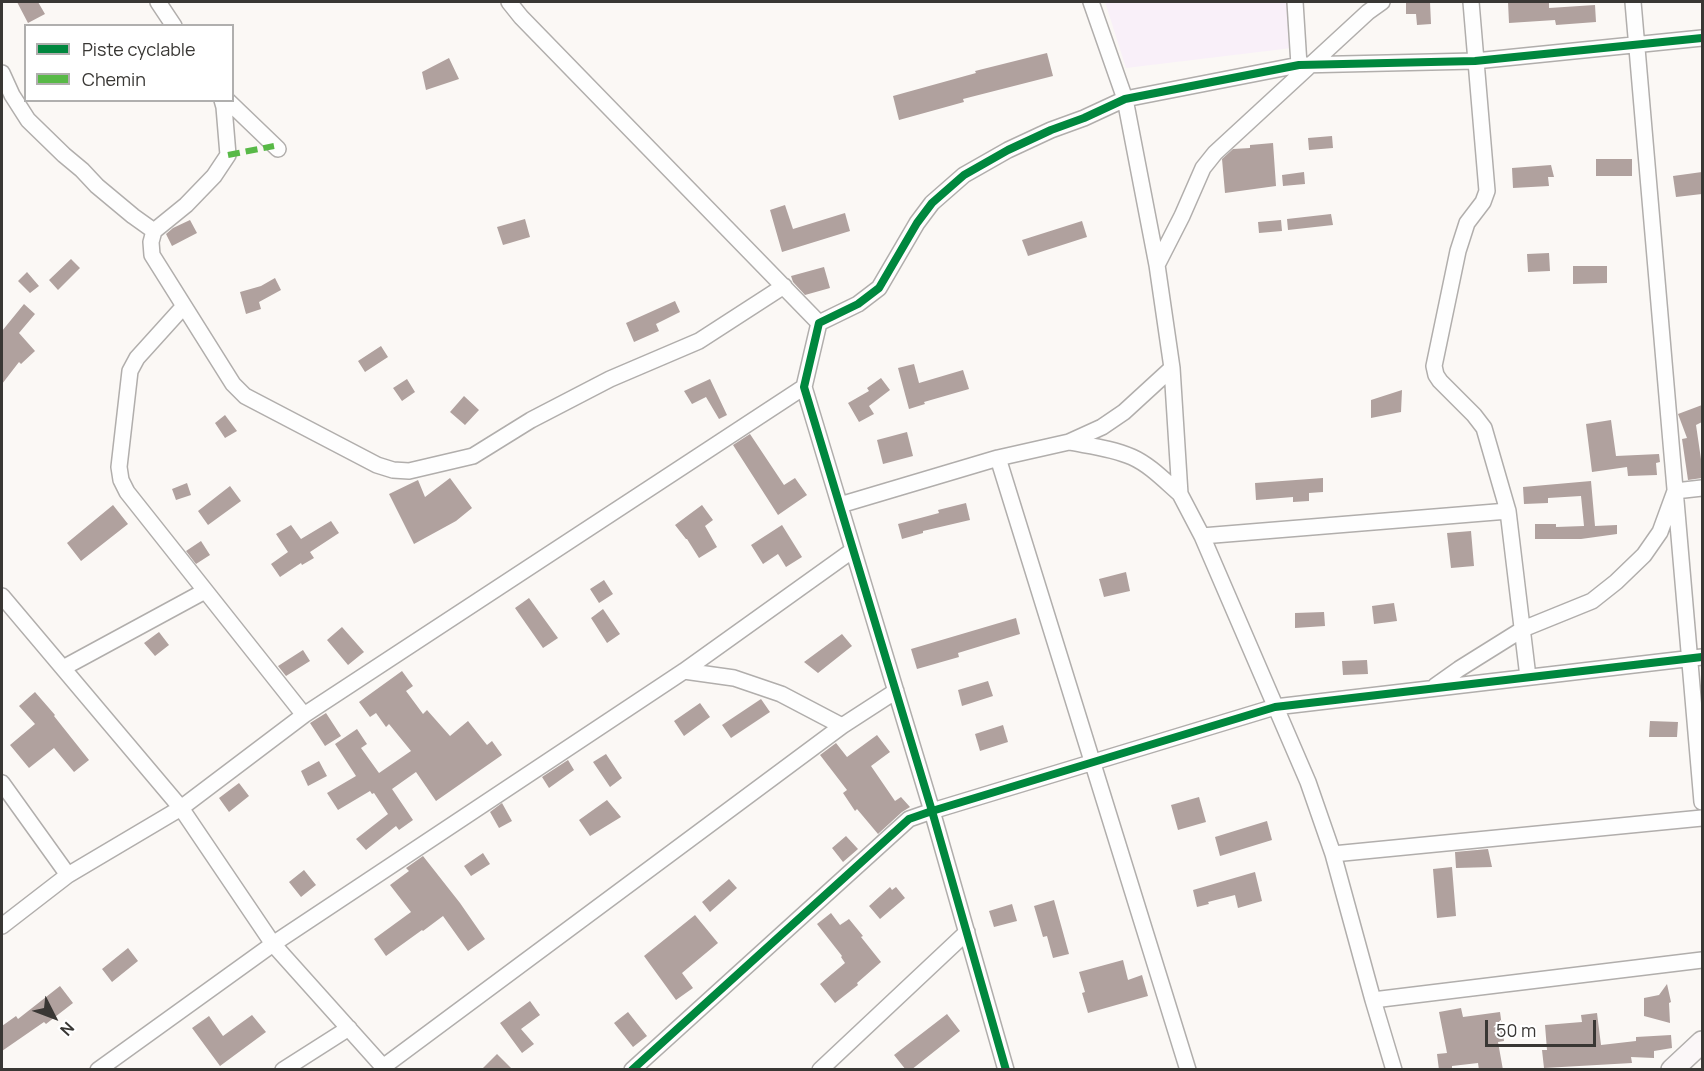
<!DOCTYPE html>
<style>
body{margin:0}
#map{position:relative;width:1704px;height:1071px;overflow:hidden;background:#fbf8f5;font-family:Manrope,sans-serif}
canvas{display:block}
.frame{position:absolute;inset:0;border:3px solid #393734;pointer-events:none}
.legend{position:absolute;left:24px;top:24px;width:210px;height:78px;box-sizing:border-box;background:#fff;border:2px solid #b0afae;margin:0;padding:8px 10px;list-style:none;font-size:18px;color:#393734}
.legend li{display:flex;align-items:center;gap:12px;height:30px}
.legend b{width:30px;border:2px solid #b0afae}
.north{position:absolute;left:24px;top:987px;width:60px;height:60px;-webkit-text-stroke:4px #fff;paint-order:stroke;rotate:132deg;font-size:16px;font-weight:700;line-height:24px;text-align:center;color:#393734}
.north::after{content:'';display:block;margin:auto;width:21px;height:27px;background:#393734;clip-path:polygon(50% 0,100% 100%,50% 72%,0 100%)}
.scale{position:absolute;left:1485px;top:1020px;width:111px;height:27px;box-sizing:border-box;border:3px solid #393734;border-top:0;padding-left:8px;font-size:18px;line-height:21px;white-space:nowrap;color:#393734;-webkit-text-stroke:4px #fff;paint-order:stroke}
</style>
<div id="map">
<canvas width="1704" height="1071"></canvas>
<div class="frame"></div>
<ul class="legend">
<li><b style="height:8px;background:#00873e"></b>Piste cyclable</li>
<li><b style="height:8px;background:#58b947"></b>Chemin</li>
</ul>
<div class="north">N</div>
<div class="scale">50 m</div>
</div>
<script>
const g = document.querySelector('canvas').getContext('2d');
g.lineJoin = 'round';
function paint(path, color) { g.fillStyle = color; g.fill(path, 'evenodd'); }
function stroke(path, color, width, dash) { g.strokeStyle = color; g.lineWidth = width; g.lineCap = dash ? 'butt' : 'round'; g.setLineDash(dash || []); g.stroke(path); }
const education = new Path2D(`
 M1105,2H1287L1292,48L1126,68Z`);
const building = new Path2D(`
 M17,2H38L45,14L28,23Z
 M1415,2H1430L1431,24L1417,25L1416,14H1406V3Z
 M1508,2H1549V8L1595,5L1596,22L1556,25L1555,20L1509,23Z
 M1047,53L1053,76L963,99L964,102L899,120L893,96L976,73L975,71Z
 M449,58L459,79L426,90L422,72Z
 M1332,136L1333,148L1309,150L1308,138Z
 M1273,143L1276,186L1225,193L1222,159L1233,149L1250,148V145Z
 M1596,159H1632V176H1596Z
 M1551,165L1554,177H1548L1549,186L1513,188L1512,168Z
 M1304,172L1305,184L1283,186L1282,175Z
 M1702,172V194L1676,197L1673,176Z
 M785,205L793,229L845,213L850,231L782,252L770,210Z
 M1331,214L1333,225L1288,230L1287,219Z
 M525,219L530,237L503,245L497,227Z
 M190,220L197,233L172,246L166,234L173,228Z
 M1281,220L1282,231L1259,233L1258,222Z
 M1082,221L1087,237L1028,256L1022,240Z
 M1549,253L1550,271L1528,272L1527,254Z
 M71,259L80,268L58,290L49,280Z
 M1573,266H1607V283L1573,284Z
 M824,267L830,288L805,295L793,282L791,276Z
 M27,272L39,286L30,293L18,281Z
 M275,278L281,290L259,302L261,309L246,314L240,292L261,286Z
 M675,301L680,312L656,324L659,331L634,342L626,323Z
 M24,304L35,314L19,333L35,351L21,364L19,362L2,384V331Z
 M381,346L388,357L365,372L358,361Z
 M914,364L919,383L963,370L969,389L924,402L925,404L909,409L898,368Z
 M881,378L890,390L869,406L874,414L859,422L848,403L869,391L867,388Z
 M407,379L415,392L402,401L393,388Z
 M710,379L727,415L719,419L706,397L692,404L684,391Z
 M1402,390L1401,412L1371,418V400Z
 M464,396L479,410L465,425L450,412Z
 M1702,405V422L1696,425L1702,466V478L1688,480L1682,439L1687,438L1678,414Z
 M225,415L237,431L225,438L215,423Z
 M1611,420L1616,456L1659,454L1660,462L1656,463L1657,475L1628,476L1627,467L1592,472L1586,424Z
 M907,432L913,456L883,464L877,440Z
 M750,434L784,485L795,478L807,495L778,515L733,445Z
 M450,478L472,508L456,521L414,544L389,494L418,480L425,497Z
 M1323,478V492L1309,493V501L1293,502V497L1256,500L1255,483Z
 M1591,481L1595,526L1617,525V534L1581,539H1535V524H1556V527L1584,526L1581,496L1548,498V503L1524,504L1523,487Z
 M187,483L191,495L176,500L172,489Z
 M230,486L241,501L208,525L198,511Z
 M966,503L970,520L923,531V533L902,539L898,524L939,513L938,510Z
 M113,505L128,524L81,561L67,543Z
 M702,505L713,520L705,526L717,547L699,558L687,539H686L675,525Z
 M331,521L339,533L310,552L314,558L302,565L301,563L280,577L271,564L288,552L276,534L291,525L301,539Z
 M782,525L802,557L786,567L778,554L763,564L751,545Z
 M1471,531L1474,566L1451,568L1447,533Z
 M201,541L210,555L196,564L186,551Z
 M1126,572L1130,591L1104,597L1099,579Z
 M604,580L613,594L599,603L590,589Z
 M529,598L558,638L543,648L515,608Z
 M1394,603L1397,621L1374,624L1372,606Z
 M603,609L620,634L607,643L591,618Z
 M1324,612L1325,626L1295,628V613Z
 M1016,618L1020,634L958,653L959,657L917,669L911,649Z
 M342,627L364,652L348,665L327,640Z
 M159,632L169,645L155,656L144,643Z
 M842,634L852,646L818,673L804,662Z
 M303,650L310,661L286,676L278,666Z
 M1367,660L1368,674L1343,675L1342,661Z
 M402,671L413,686L406,691L423,714L427,710L450,736L468,721L487,745L492,741L502,755L436,801L416,772L392,789L413,820L399,830L396,826L366,850L356,839L388,814L374,793L372,794L370,791L338,810L327,793L356,776L335,744L357,729L367,744L361,748L379,773L411,751L389,724L386,727L376,713L370,717L359,702Z
 M988,681L993,696L962,706L958,690Z
 M35,692L55,715L54,716L89,760L74,772L54,748L29,768L10,745L35,724L19,706Z
 M761,699L770,712L731,738L722,725Z
 M700,703L710,717L684,736L674,721Z
 M326,713L341,736L325,746L310,723Z
 M1650,721L1678,722L1677,737H1649Z
 M1003,725L1008,742L980,751L975,734Z
 M877,735L890,752L871,766L895,801L901,797L910,807L902,812L878,834L857,809L855,811L843,793L847,790L820,755L836,743L847,757Z
 M606,754L622,778L610,787L593,762Z
 M568,760L574,770L549,788L542,777Z
 M319,761L327,776L308,786L301,771Z
 M239,783L249,796L229,812L219,798Z
 M1199,797L1206,822L1178,830L1171,805Z
 M607,800L621,817L590,836L579,820Z
 M502,803L512,821L499,828L490,812Z
 M1267,821L1272,840L1220,856L1215,837Z
 M846,836L858,849L843,862L832,848Z
 M1488,849L1492,867L1456,868L1455,852Z
 M483,853L490,864L471,876L464,866Z
 M423,856L460,903L485,939L468,951L443,916L423,931L422,930L386,956L374,939L411,912L390,885L409,871L406,868Z
 M1452,867L1456,916L1437,918L1433,869Z
 M304,870L316,885L301,897L289,882Z
 M1255,872L1262,901L1238,908L1235,895L1208,902L1209,904L1197,907L1193,890Z
 M729,879L737,888L710,912L702,902Z
 M890,887L892,890L896,887L905,898L880,919L869,906Z
 M1054,900L1069,954L1053,958L1047,936L1043,937L1034,906Z
 M1012,904L1017,921L994,927L989,911Z
 M831,913L840,925L849,919L863,936L861,937L881,962L857,983L858,985L835,1003L820,984L845,963L841,957L842,956L817,924Z
 M695,915L718,943L682,973L693,988L676,1000L644,956Z
 M128,948L138,961L112,982L102,969Z
 M1123,960L1128,980L1142,975L1148,996L1088,1013L1082,993L1085,992L1079,972Z
 M1667,984L1671,1002L1669,1003L1670,1023L1644,1016V998L1659,995Z
 M60,986L73,1003L46,1024L44,1022L2,1051V1026L16,1016L18,1019Z
 M530,1001L540,1015L521,1029L534,1044L522,1053L500,1023Z
 M1461,1008L1463,1017L1500,1012L1504,1041L1498,1042L1503,1070H1479L1478,1063L1452,1066V1068L1439,1070L1437,1054L1447,1053L1439,1012Z
 M628,1012L647,1036L633,1047L614,1023Z
 M1597,1013L1601,1045L1636,1041V1037L1671,1035L1672,1048L1654,1051V1058L1631,1057L1632,1063L1544,1068L1542,1050H1547L1545,1025L1582,1022L1581,1015Z
 M947,1014L960,1031L911,1070H906L894,1055Z
 M252,1015L266,1032L220,1066L192,1028L209,1016L223,1036Z
 M497,1054L513,1070H481Z`);
const street = new Path2D(`
 M158,2L174,26
 M509,2L521,17L819,323
 M1091,2L1125,99L1157,265L1172,368L1180,494L1202,536L1308,782L1333,854L1373,1000L1394,1070
 M1295,2L1299,65
 M1471,2L1487,191L1483,202L1467,223L1458,251L1434,366L1436,375L1440,381L1474,415L1484,428L1508,511L1528,677
 M1633,2L1702,802
 M2,73L12,95L28,120L64,155L82,170L97,186L133,216L154,231
 M222,100L224,107L228,155L214,176L186,205L154,231L151,242L152,255L233,384L245,396L377,465L393,470L409,471L473,456L531,420L610,379L699,341L784,286
 M227,100L278,149
 M1157,265L1182,216L1203,168L1215,153L1368,12L1382,2
 M184,306L137,358L130,371L119,467L121,480L127,492L304,715
 M1069,442C1090,446 1112,448 1132,457C1150,465 1165,481 1180,494
 M998,458L1188,1070
 M840,505L998,458L1069,442L1102,427L1124,412L1172,368
 M1202,536L1508,511
 M2,596L181,808L273,944L386,1070
 M63,668L205,591
 M684,671L734,678L781,694L842,726
 M1435,686L1459,669L1523,629L1592,601L1616,582L1644,555L1660,532L1675,491L1702,488
 M2,783L68,875
 M1333,854L1702,818
 M2,926L68,875L181,808L304,715L804,387
 M1373,1000L1702,960
 M383,1067L842,726L896,691
 M98,1070L273,944L684,671L853,550
 M283,1070L349,1028
 M632,1070L909,819L932,811L1275,707L1702,657
 M820,1070L967,932
 M1006,1070L932,811L804,387L819,323L858,304L879,288L917,223L932,203L964,175L1008,150L1051,130L1084,118L1125,99L1299,65L1475,61L1702,38`);
const secondary = new Path2D(`
 M1672,1070L1702,1042`);
const quiet = new Path2D(`
 M228,155L274,146`);
const cycleway = new Path2D(`
 M632,1070L909,819L932,811L1275,707L1702,657
 M1006,1070L932,811L804,387L819,323L858,304L879,288L917,223L932,203L964,175L1008,150L1051,130L1084,118L1125,99L1299,65L1475,61L1702,38`);
paint(education, '#f9f0f9');
paint(building, '#b0a19e');
stroke(street, '#b1aeac', 18);
stroke(secondary, '#b1aeac', 24);
stroke(street, '#fefefe', 15);
stroke(secondary, '#fbf7f8', 21);
stroke(quiet, '#58b947', 6, [12, 6]);
stroke(cycleway, '#00873e', 8);
</script>
